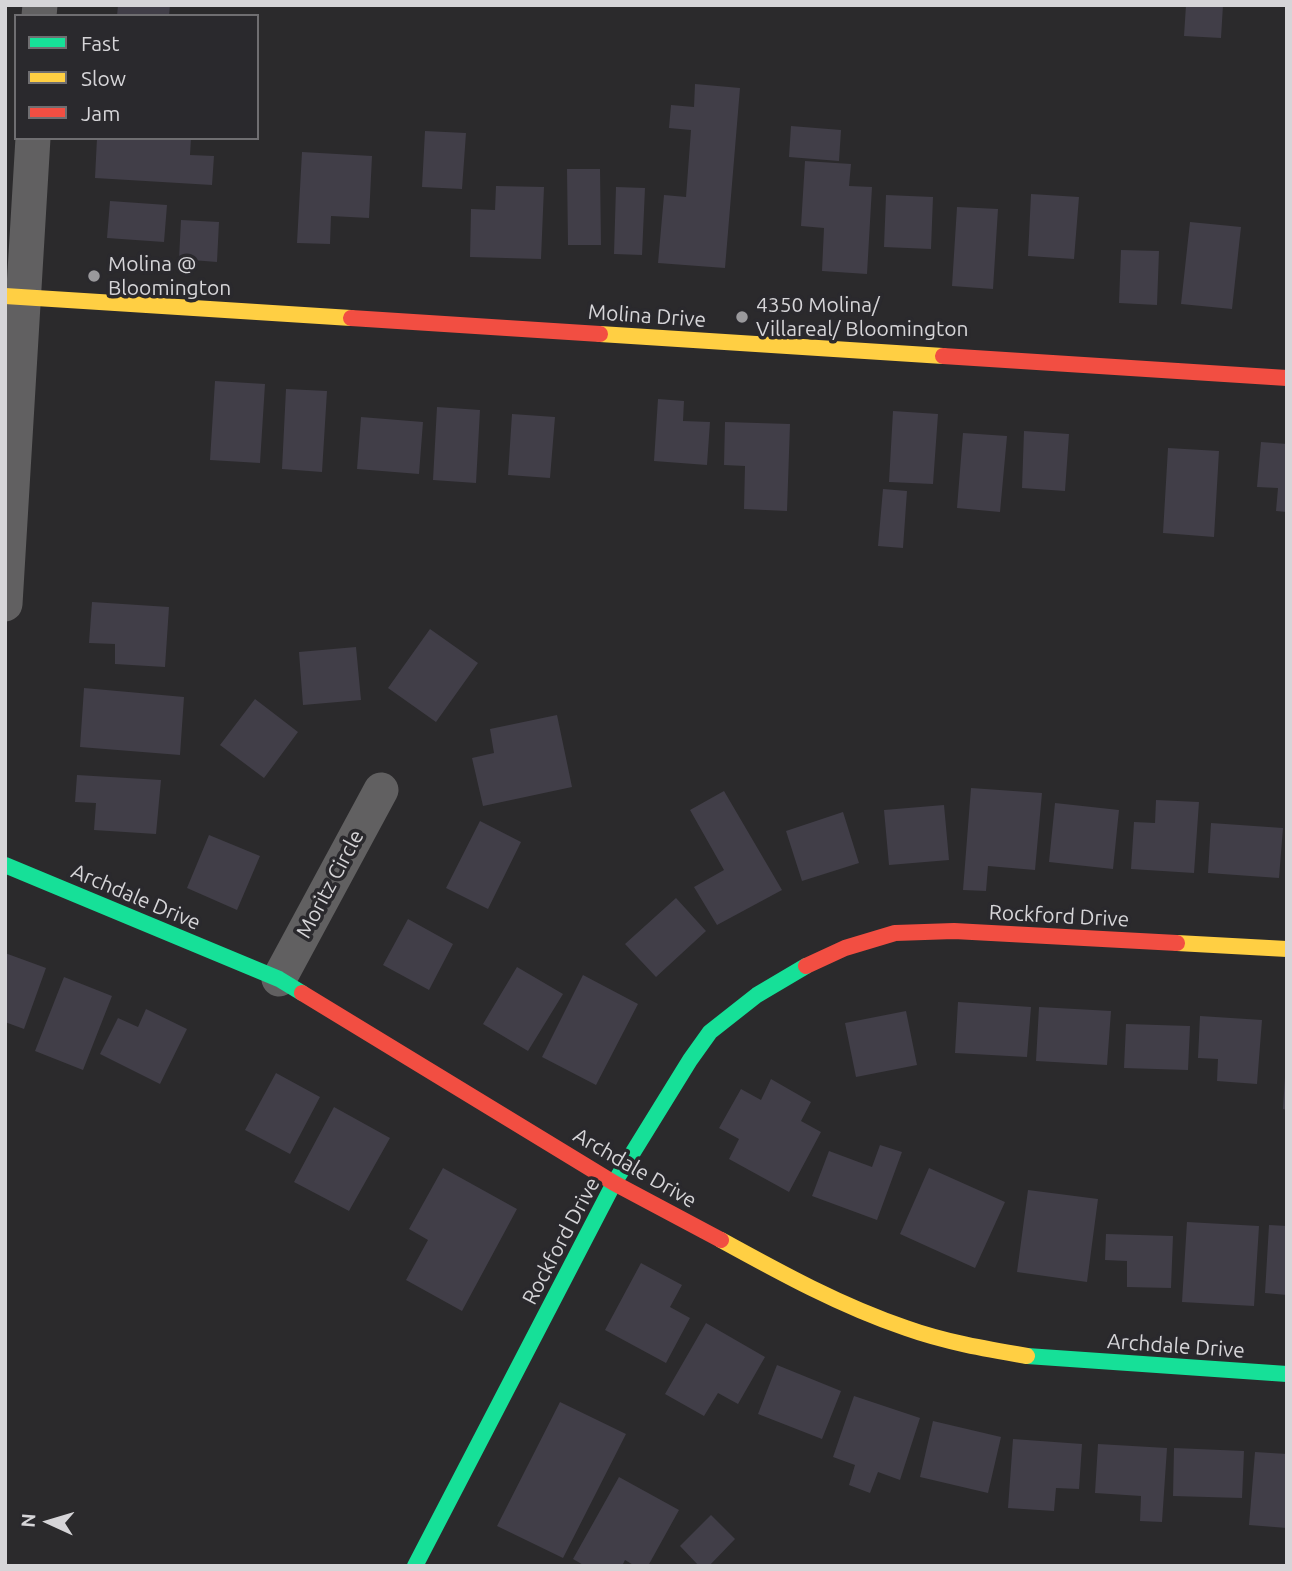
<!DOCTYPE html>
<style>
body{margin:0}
#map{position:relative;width:1292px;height:1571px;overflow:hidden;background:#2b2a2c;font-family:Ubuntu,sans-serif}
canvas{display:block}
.frame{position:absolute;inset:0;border:7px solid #d6d5d8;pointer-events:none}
.legend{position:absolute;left:14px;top:14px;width:245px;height:126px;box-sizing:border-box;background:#2a292d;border:2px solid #6f6e71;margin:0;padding:9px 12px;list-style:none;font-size:21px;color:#d6d5d8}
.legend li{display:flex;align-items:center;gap:14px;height:35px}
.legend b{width:35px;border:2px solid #6f6e71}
.north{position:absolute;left:14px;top:1487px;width:70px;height:70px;-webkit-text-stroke:5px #2a292d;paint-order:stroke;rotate:274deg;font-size:19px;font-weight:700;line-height:28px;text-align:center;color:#d6d5d8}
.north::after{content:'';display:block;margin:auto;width:24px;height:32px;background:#d6d5d8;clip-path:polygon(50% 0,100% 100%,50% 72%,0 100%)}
</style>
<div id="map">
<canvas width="1292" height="1571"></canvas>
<div class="frame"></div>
<ul class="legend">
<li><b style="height:9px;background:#16e098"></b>Fast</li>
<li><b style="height:9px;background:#ffcf43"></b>Slow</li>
<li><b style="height:9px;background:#f24e42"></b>Jam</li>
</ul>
<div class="north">N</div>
</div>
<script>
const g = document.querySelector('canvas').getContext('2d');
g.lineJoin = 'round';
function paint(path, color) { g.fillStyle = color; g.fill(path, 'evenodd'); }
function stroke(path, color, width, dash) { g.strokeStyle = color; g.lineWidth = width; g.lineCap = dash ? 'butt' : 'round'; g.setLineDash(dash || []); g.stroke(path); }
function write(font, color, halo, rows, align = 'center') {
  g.font = font + ' Ubuntu,sans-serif'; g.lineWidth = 7; g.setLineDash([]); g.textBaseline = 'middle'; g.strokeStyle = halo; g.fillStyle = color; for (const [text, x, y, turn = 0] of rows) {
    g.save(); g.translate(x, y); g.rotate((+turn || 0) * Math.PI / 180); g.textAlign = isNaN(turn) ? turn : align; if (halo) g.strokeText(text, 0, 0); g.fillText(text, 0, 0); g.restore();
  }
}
const building = new Path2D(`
 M118,5H170L169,16H117Z
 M1186,5H1223L1221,38L1184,36Z
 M695,84L740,88L725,268L658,263L664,195L686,197L691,130L669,128L671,105L694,107Z
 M791,126L841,130L839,161L789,157Z
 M425,131L466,133L462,189L422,187Z
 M97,138H191L190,155L214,156L212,185L95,178Z
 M302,152L372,156L369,218L331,216L330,244L297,243Z
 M805,161L851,164L849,186L872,187L867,274L822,271L824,228L801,226Z
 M567,169H600L601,245H568Z
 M496,186L544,187L541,259L470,257L471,209L495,210Z
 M616,187L645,188L642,255L614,254Z
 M1031,194L1079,197L1074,259L1028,256Z
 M886,195L933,197L931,249L884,247Z
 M110,201L167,205L164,242L107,238Z
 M957,207L998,209L993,289L952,286Z
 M181,220L219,222L217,262L179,259Z
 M1190,222L1241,227L1232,309L1181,304Z
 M1121,250L1159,251L1157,305L1119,303Z
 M215,381L265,384L260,463L210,460Z
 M286,389L327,391L322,472L282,469Z
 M658,399L684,401L683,421L710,422L707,465L654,461Z
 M437,407L480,410L476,483L433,480Z
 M893,411L938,414L933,484L889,482Z
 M512,414L555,417L550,478L508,475Z
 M361,417L423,422L419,474L357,469Z
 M725,422L790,424L787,511L744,509L745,466L724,465Z
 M1024,431L1069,434L1065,491L1022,488Z
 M963,433L1007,436L1000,512L957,508Z
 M1261,442L1287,444V512L1276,511L1278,488L1257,487Z
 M1168,448L1219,451L1214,537L1163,533Z
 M883,489L907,491L903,548L878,546Z
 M92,602L169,607L165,667L115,664V644L89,643Z
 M430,629L478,663L436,722L388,688Z
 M356,647L361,700L303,705L299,652Z
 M84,688L184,697L180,755L80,747Z
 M255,699L298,732L264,778L220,745Z
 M557,715L572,787L483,806L472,758L494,753L490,729Z
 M77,775L161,780L156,834L94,830L96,803L75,802Z
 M971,788L1042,793L1035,870L988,866L986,891L963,890Z
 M724,791L782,890L717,925L694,887L724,870L690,810Z
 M1156,800L1199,802L1194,873L1131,869L1134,822L1155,823Z
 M1055,803L1119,810L1113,869L1049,862Z
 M944,805L949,860L889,865L884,810Z
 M843,812L859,863L802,881L786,831Z
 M480,821L521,842L488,909L446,888Z
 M1211,823L1283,828L1279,878L1208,873Z
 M209,835L260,856L237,910L187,888Z
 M676,898L706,931L656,977L625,944Z
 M408,919L453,944L429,990L383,965Z
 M5,953L46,968L24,1029L5,1022Z
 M517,967L563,994L528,1051L483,1024Z
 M583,975L638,1004L596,1085L542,1057Z
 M64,977L112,996L83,1070L35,1051Z
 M958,1002L1031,1007L1027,1057L955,1053Z
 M1039,1007L1111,1011L1107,1065L1036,1061Z
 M146,1009L187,1029L160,1084L100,1054L118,1018L138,1027Z
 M906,1011L917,1065L856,1077L845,1023Z
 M1200,1016L1262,1020L1257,1084L1217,1081L1218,1059L1198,1058Z
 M1126,1024L1190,1026L1188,1070L1124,1068Z
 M276,1073L320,1097L290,1154L245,1130Z
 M1285,1077H1287V1110L1283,1109Z
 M771,1079L811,1102L801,1121L821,1132L789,1192L729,1159L739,1139L719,1128L741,1089L761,1100Z
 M334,1107L390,1138L349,1211L294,1182Z
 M880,1145L902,1152L877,1220L812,1196L829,1151L872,1167Z
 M443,1168L517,1209L462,1311L406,1280L428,1240L409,1229Z
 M929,1168L1005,1202L975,1268L900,1234Z
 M1028,1190L1098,1199L1087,1282L1017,1272Z
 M1187,1222L1259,1226L1254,1306L1182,1302Z
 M1269,1225L1287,1226V1295L1265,1293Z
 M1106,1234L1173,1236L1171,1288L1127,1287V1261L1105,1260Z
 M641,1263L682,1285L670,1307L690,1318L666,1363L605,1330Z
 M706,1323L765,1357L738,1404L718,1393L704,1416L665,1394Z
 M777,1365L841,1391L822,1439L758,1414Z
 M854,1396L920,1418L900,1480L878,1472L870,1493L849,1485L855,1465L833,1457Z
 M560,1402L626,1434L563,1558L497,1526Z
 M933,1421L1001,1437L988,1493L920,1477Z
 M1013,1439L1082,1444L1079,1489L1056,1488L1054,1511L1008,1508Z
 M1098,1444L1167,1448L1162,1522L1140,1521L1141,1496L1095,1493Z
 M1174,1448L1244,1451L1242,1498L1173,1496Z
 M1255,1452L1287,1454V1528L1249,1525Z
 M619,1477L679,1510L648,1566H635L625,1560L622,1566H585L573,1559Z
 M711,1515L735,1539L709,1566H699L680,1546Z`);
const street = new Path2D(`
 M39,16L40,5
 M5,604L33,138
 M279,979L381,790`);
const fast = new Path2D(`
 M5,865L279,979L302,993
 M1027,1356L1287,1374
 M415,1566L614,1183L690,1060L710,1032L757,995L806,966`);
const slow = new Path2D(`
 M5,296L351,318
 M600,334L943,356
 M1177,943L1287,949
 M721,1240C781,1273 841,1306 906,1328C945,1342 986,1349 1027,1356`);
const jam = new Path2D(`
 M351,318L600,334
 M943,356L1287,378
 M806,966L845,948L895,933L954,931L1177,943
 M302,993L614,1183L721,1240`);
const markers = [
 [94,276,7,"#9a999c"],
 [742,317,7,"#9a999c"]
];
const poiNames = [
 ["Molina @",108,264],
 ["Bloomington",108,288],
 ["4350 Molina/",756,305],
 ["Villareal/ Bloomington",756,329]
];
const streetNames = [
 ["Molina Drive",647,316,4],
 ["Moritz Circle",330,884,-62],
 ["Archdale Drive",136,897,23],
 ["Rockford Drive",1059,916,3],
 ["Archdale Drive",635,1168,30],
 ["Rockford Drive",561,1241,-62],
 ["Archdale Drive",1176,1346,4]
];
paint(building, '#413e48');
stroke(street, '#616061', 35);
stroke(fast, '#16e098', 16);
stroke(slow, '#ffcf43', 16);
stroke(jam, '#f24e42', 16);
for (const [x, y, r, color] of markers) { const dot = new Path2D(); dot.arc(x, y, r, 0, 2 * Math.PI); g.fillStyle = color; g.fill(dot); stroke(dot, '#2a292d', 2.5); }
write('21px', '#d6d5d8', '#2a292d', poiNames, 'left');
write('21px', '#d6d5d8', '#2a292d', streetNames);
</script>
